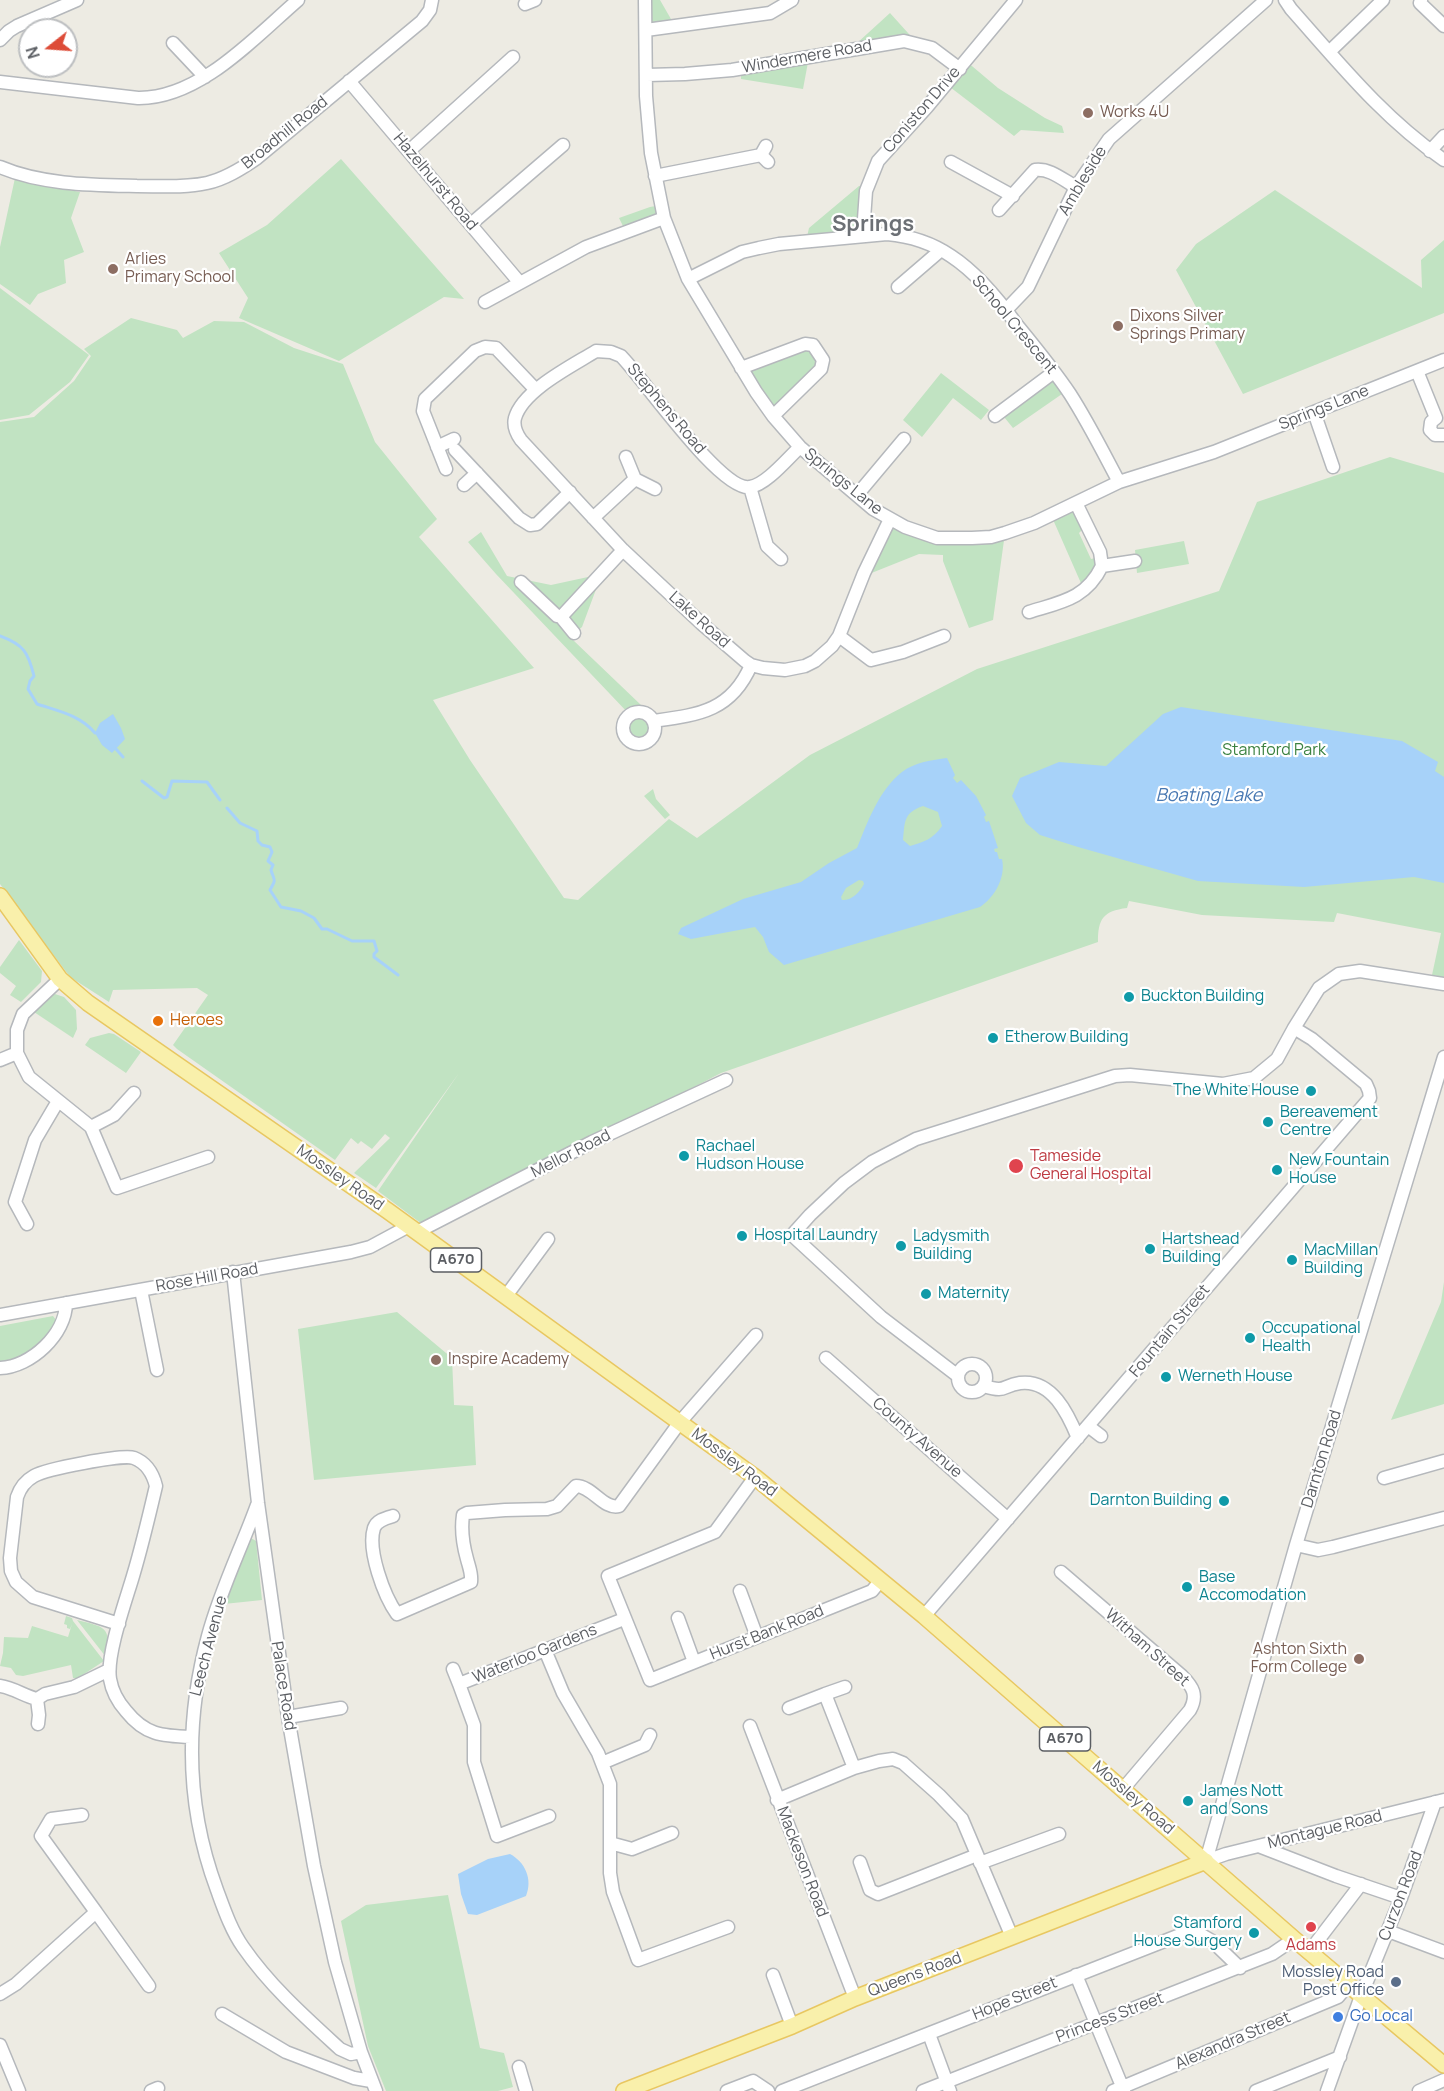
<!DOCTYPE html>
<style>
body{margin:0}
#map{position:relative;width:1444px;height:2091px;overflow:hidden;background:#edebe3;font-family:Manrope,sans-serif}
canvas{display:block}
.north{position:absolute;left:18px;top:18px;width:60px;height:60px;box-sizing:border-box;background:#fff;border:2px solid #bdbfc1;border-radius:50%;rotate:253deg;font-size:16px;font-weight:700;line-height:24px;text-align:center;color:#5b5e63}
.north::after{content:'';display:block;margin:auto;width:21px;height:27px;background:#dd4c38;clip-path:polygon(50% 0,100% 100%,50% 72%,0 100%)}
</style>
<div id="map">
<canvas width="1444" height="2091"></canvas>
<div class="north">N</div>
</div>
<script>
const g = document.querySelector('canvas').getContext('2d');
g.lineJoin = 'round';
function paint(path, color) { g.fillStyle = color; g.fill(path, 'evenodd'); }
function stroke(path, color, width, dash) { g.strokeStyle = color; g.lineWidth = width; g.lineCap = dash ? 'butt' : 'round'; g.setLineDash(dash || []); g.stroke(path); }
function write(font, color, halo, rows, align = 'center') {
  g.font = font + ' Manrope,sans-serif'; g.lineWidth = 4.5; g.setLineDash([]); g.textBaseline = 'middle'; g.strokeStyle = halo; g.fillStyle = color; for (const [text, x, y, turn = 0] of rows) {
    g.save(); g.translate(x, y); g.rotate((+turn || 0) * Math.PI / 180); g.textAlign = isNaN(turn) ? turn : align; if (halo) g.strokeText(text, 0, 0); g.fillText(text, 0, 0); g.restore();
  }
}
const green = new Path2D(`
 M645,0H660L675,26L646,30Z
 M890,13L917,43L856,44Z
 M809,57L803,89L741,79V68Z
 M966,61L998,88L1045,118L1062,126L1064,133L1021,130L1014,136L946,84Z
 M341,159L464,299L444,297L339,361L239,318L248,298L219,253L267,225Z
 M15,178L42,185L80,192L71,218L84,252L64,260L66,283L38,294L30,305L0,284V247Z
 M868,185V235L806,241L809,228L859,186Z
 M1275,190L1422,288L1421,260L1444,240V313L1243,394L1176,270L1196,244Z
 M661,205L664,218L626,232L619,218L650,207Z
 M0,288L89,355L70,382L29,415L0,420Z
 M131,318L177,330L183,338L214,321L244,322L294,348L343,364L375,442L437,519L419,537L534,668L433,700L470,760L564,898L578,900L669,819L697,838L810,755L977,669L1219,591L1257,502L1390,457L1444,473V977L1432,975L1441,933L1337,913L1334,922L1202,915L1129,901L1127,908C1103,911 1098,919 1098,942L721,1073L426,1227L378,1191L459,1073L376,1188L354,1173L390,1138L385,1134L372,1149L361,1141L358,1144L351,1138L335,1160L177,1049L173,1045L208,995L197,988L113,990L109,1002L70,977L0,884V422L34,417L74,381L91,356L84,349Z
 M805,344L823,360L773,416L741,368Z
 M1054,372L1069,393L1062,394L1013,428L1000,412Z
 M941,373L989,410L981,420L953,398L922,437L903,420Z
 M1076,503L1087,525L1079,533L1091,559L1100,557L1084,590L1051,515Z
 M890,519L920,533H1005L993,620L969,628L943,561V555L919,554L869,574Z
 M481,532L507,576L551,585L588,577L598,584L582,627L575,633L573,640L641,705C644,713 652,716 655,725C660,744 635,749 625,737C620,728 623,722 629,714L496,574L468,542Z
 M1184,541L1189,564L1137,573L1135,550Z
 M653,789L656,799L670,815L665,819L644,796Z
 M19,940L42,971L41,982L21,1002L10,995L16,986L0,973V967Z
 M55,994L64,997L76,1010L77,1029L73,1038L34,1012L43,1000Z
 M109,1033L114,1034L141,1052L126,1073L85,1045L90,1038Z
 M1444,1282V1404L1391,1420L1441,1302Z
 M397,1312L452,1358L454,1405L473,1406L476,1465L314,1480L298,1329Z
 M53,1316L57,1321C54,1342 19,1361 0,1363V1326Z
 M251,1538L256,1541L262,1600L224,1604L233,1578Z
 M66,1616L72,1618L73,1621L104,1661L78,1678H73L71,1665L23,1676L16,1675L11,1668L0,1666L3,1653L4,1637L28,1638L32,1626L68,1637L72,1624L70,1629L67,1628V1625L64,1624Z
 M77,1620C104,1627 112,1626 106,1657Z
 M448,1895L480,2048L504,2053L513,2087L498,2091H386L368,2046L341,1921L366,1905Z`);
const water = new Path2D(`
 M1181,707L1402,741L1438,762L1435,771L1444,777V883L1414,877L1304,887L1198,881L1078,847L1040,835L1026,823L1012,796L1020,778L1059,762L1106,766L1163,714Z
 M113,714L121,728L125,739L112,753L102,745L95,733L100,723Z
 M947,758L955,775L953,778L957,783L961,780L976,796L986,815L984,817L986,822L989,821L998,848L994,849L995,852H997L999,859H1002C1006,877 995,897 980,907L784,965L769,952L763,937L755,927L691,939L678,934L681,928L743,899L801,882L829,863L857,848C868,821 879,790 902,772C915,762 932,760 947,758ZM923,806L938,812L942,826C933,839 924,842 910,846L903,840C905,822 903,813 923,806ZM859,880L863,881L864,884C860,892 851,901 842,900L841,897L846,888Z
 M510,1854C525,1862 533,1879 526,1896L477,1915L468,1914L461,1894L458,1874L488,1859Z`);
const stream = new Path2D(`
 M0,636C24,645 28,652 34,676L30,681L28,689L37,704C58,711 80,715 95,733
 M116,749L123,757
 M142,781L164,798L167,797L172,781L207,782L220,800
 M227,808L240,823L257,831L258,841L262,845L270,847L272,852L268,861L273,865L271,870C274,881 277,878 270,890L281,907L301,911L314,918L322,929H327L352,941H374L377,951L374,954V957L398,975`);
const minor = new Path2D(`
 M645,0L646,96L651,153L664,218L688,279L756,392L773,416L800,447L873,509L905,527L937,538H972L991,537L1005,533L1034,523L1119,482L1214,452L1444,360
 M1285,0L1291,9C1339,63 1384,119 1444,160
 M1421,0L1420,3L1444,26
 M525,4L535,0
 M646,30L770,13L792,0
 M0,40L9,31L17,26L77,0
 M173,43L205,77
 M1329,52L1383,0
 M647,75L685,74L732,70L904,41L932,48L960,69
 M349,81L520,283
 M0,82L138,98C199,99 254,38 298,0
 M766,146L761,155L768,162
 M409,151L513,57
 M1430,151L1444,136
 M951,162L1013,196
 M0,167C42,185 93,185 137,186C160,186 184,188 207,183C225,179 241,169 257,158L422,21L430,10L432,0
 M655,176L761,155
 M999,210L1035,170C1050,168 1063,180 1076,187
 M471,224L563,145
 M868,235L864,219L866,191L878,161L927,107L1016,0
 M688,279L742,252L759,248L779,244L887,234C910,236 932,243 951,256C977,273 999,300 1017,325C1035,347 1054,370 1070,394C1088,422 1103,452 1119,482
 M898,287L941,250
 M485,302L586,247L664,218
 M1006,310L1028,287L1076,187L1109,139L1266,0
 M741,368L805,344L813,345L823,360L821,369L773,416
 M1417,371L1436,418
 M1314,412L1333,467
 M995,416L1054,372
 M1436,418L1431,422L1430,430L1435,435H1444
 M437,447L454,439
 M800,447C788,458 766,485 750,487C721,492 643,378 621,356L611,352L596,351C572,366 523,390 515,418C513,426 516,433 521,440L623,550L702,624L745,661L751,665L763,668L785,670L805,666L815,661L832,646L839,636L864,573L890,519
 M455,450L519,518L530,525L537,524L570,492
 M626,457L635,479L655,489
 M446,469L423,411L425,399L475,351L485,347L496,348L536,390
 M464,485L477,473
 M750,487L767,546L781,559
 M857,495L904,439
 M1076,503L1100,552L1102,566L1135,561
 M593,518L635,479
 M521,582L557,616L561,617L623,550
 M1029,612C1061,602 1086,599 1102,566
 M561,617L574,633
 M839,636L871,660L903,652L944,636
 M623 728a16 16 0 1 1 32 0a16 16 0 1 1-32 0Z
 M653,721C697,715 731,712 751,665
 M17,1053L29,1077L91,1127L114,1115L134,1093
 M0,1060L17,1053V1030L23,1014L60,979
 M91,1127L117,1188L208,1157
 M27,1224L15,1202L35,1140L58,1101
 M417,1232L592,1142L726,1080
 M233,1272L258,1503L288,1717L314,1866L335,1962L361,2052L376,2091
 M141,1290L157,1370
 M506,1296L548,1239
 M0,1315L351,1252L370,1247L409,1226
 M826,1358L1008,1519
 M958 1378a14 14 0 1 1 28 0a14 14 0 1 1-28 0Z
 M0,1368C31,1367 66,1334 66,1303
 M958,1376L881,1317L792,1235L810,1215L844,1183L872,1162L916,1139L1115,1076L1130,1075L1223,1084L1254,1078L1277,1059L1294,1028L1319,988L1339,974L1360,971L1444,984
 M984,1386C1007,1393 1001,1386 1020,1383C1052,1379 1068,1414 1078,1438
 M1088,1426L1101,1436
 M755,1477L715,1532L608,1576L650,1680L872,1591L881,1580
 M1384,1478L1444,1461
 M257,1505C241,1549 220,1591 208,1636C185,1721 186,1807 217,1890C224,1909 231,1930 243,1947C270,1986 305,2017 340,2049L351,2054L361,2052
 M393,1516C386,1518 377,1520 374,1528C367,1550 384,1596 397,1614L471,1582C472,1573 469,1567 467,1559C463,1545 461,1529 463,1515L467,1513L505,1510L547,1509L557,1506L576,1486C592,1486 604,1510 619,1506L680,1422L756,1335
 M1296,1545L1318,1550L1333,1547L1444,1518
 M1061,1572L1182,1676C1193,1687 1198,1695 1190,1710L1123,1789
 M740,1591L757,1637
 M924,1616L1370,1098L1369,1091L1366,1084L1312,1039L1294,1028
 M678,1618L694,1662
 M119,1624L33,1597L16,1582L11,1571L10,1558L17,1497C20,1488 25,1481 34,1476C46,1469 123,1454 134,1458C147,1463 153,1474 156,1486C149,1516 142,1546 133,1576C126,1600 106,1655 110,1679C112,1691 118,1702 126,1711C145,1735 162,1736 191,1737
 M545,1650L563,1693L598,1753L610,1784V1873L613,1892L638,1960L728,1927
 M453,1669L459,1684
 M0,1686C14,1688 24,1696 37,1699L45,1694L74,1687L109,1670
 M825,1694L845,1687
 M37,1699L39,1715L38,1724
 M789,1708L825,1694L854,1768
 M288,1717L341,1708
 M750,1726L855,1998
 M602,1763L645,1745L650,1735
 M777,1800L854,1768L879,1761L893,1759L903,1763L939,1795L962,1819L1012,1937
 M82,1815L51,1819L41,1836L96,1912
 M549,1816L497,1836L474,1762V1725L459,1684L624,1619
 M610,1843L632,1849L672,1833
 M1261,1847L1336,1876L1401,1898
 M1206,1861L1296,1545L1444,1057
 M1206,1861L1226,1854L1444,1800
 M860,1862L870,1890L878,1894L977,1855
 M980,1863L1059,1834
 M1388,1931L1444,1952
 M1309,1952L1361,1884
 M773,1975L792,2026
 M1076,1975L1124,2091
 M0,1994L16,1984L96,1912L149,1986
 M222,2014L286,2052L354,2078L371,2081
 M929,2034L950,2091
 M0,2045L19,2091
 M519,2067L526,2091
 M151,2091L158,2088
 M727,2091L753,2081L768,2091
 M782,2091L1185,1933H1198L1212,1941L1240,1968
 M923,2091L1272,1954L1294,1939
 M1113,2091L1338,1997L1348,1985
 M1256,2091L1340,2057
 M1327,2091L1361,1996L1401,1898L1435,1802
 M1419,2091L1444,2080`);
const major = new Path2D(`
 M0,896L60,979L88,1003L388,1211L755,1477L924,1616L1294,1939L1444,2065
 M624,2091L792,2026L855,1998L1206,1861`);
const markers = [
 [1088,113,6,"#8d6e63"],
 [113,269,6,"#8d6e63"],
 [1118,326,6,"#8d6e63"],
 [1129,997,6,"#0f9aa8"],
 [158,1021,6,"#e8710a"],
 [993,1038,6,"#0f9aa8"],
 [1311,1091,6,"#0f9aa8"],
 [1268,1122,6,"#0f9aa8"],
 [684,1156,6,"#0f9aa8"],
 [1016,1166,8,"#e0444e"],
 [1277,1170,6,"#0f9aa8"],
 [742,1236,6,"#0f9aa8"],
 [901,1246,6,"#0f9aa8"],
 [1150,1249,6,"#0f9aa8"],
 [1292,1260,6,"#0f9aa8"],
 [926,1294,6,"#0f9aa8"],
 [1250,1338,6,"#0f9aa8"],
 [436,1360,6,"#8d6e63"],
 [1166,1377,6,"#0f9aa8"],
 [1224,1501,6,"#0f9aa8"],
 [1187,1587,6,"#0f9aa8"],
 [1359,1659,6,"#8d6e63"],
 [1188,1801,6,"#0f9aa8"],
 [1311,1927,6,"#e0444e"],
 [1254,1933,6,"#0f9aa8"],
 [1396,1982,6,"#5c6f8a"],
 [1338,2017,6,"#3f7fe0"]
];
const shields = [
 [456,1260,51],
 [1065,1739,51]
];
const shieldNames = [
 ["A670",456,1260],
 ["A670",1065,1739]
];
const streetNames = [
 ["Windermere Road",807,57,-10],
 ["Coniston Drive",922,110,-49],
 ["Broadhill Road",285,133,-39],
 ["Ambleside",1083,181,-59],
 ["Hazelhurst Road",435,182,50],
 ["School Crescent",1014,325,50],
 ["Springs Lane",1324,408,-22],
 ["Stephens Road",666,409,50],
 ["Springs Lane",843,482,39],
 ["Lake Road",699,620,42],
 ["Mellor Road",571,1154,-27],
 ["Mossley Road",340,1178,35],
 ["Rose Hill Road",207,1278,-10],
 ["Fountain Street",1170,1331,-50],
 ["County Avenue",917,1438,41],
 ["Darnton Road",1322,1459,-73],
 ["Mossley Road",734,1463,37],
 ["Hurst Bank Road",767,1633,-22],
 ["Leech Avenue",209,1646,-75],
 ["Witham Street",1147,1648,42],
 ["Waterloo Gardens",535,1654,-22],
 ["Palace Road",283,1686,81],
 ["Mossley Road",1133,1798,41],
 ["Montague Road",1325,1830,-14],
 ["Mackeson Road",802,1862,69],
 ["Curzon Road",1401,1896,-69],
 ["Queens Road",915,1975,-21],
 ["Hope Street",1015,1999,-22],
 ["Princess Street",1110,2018,-21],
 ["Alexandra Street",1233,2041,-23]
];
const educationNames = [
 ["Works 4U",1100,113],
 ["Arlies",125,260],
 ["Primary School",125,278],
 ["Dixons Silver",1130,317],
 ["Springs Primary",1130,335],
 ["Inspire Academy",448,1360],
 ["Ashton Sixth",1347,1650,"right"],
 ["Form College",1347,1668,"right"]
];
const parkNames = [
 ["Stamford Park",1274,751]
];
const cultureNames = [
 ["Buckton Building",1141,997],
 ["Etherow Building",1005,1038],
 ["The White House",1299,1091,"right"],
 ["Bereavement",1280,1113],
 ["Centre",1280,1131],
 ["Rachael",696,1147],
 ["Hudson House",696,1165],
 ["New Fountain",1289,1161],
 ["House",1289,1179],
 ["Hospital Laundry",754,1236],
 ["Ladysmith",913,1237],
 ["Building",913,1255],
 ["Hartshead",1162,1240],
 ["Building",1162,1258],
 ["MacMillan",1304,1251],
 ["Building",1304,1269],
 ["Maternity",938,1294],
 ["Occupational",1262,1329],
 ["Health",1262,1347],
 ["Werneth House",1178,1377],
 ["Darnton Building",1212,1501,"right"],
 ["Base",1199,1578],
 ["Accomodation",1199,1596],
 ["James Nott",1200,1792],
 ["and Sons",1200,1810],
 ["Stamford",1242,1924,"right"],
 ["House Surgery",1242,1942,"right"]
];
const foodNames = [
 ["Heroes",170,1021]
];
const healthNames = [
 ["Tameside",1030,1157],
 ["General Hospital",1030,1175],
 ["Adams",1311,1946,"center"]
];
const serviceNames = [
 ["Mossley Road",1384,1973],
 ["Post Office",1384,1991]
];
const shopNames = [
 ["Go Local",1350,2017]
];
const waterNames = [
 ["Boating Lake",1209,796]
];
const districtNames = [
 ["Springs",873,225]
];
paint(green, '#c1e3c2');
paint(water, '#a7d2f9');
stroke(stream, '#a7d2f9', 3);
stroke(minor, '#b5b8bc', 15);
stroke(major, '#e8c761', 18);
stroke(minor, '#fff', 12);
stroke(major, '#f9f0ab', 15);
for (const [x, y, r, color] of markers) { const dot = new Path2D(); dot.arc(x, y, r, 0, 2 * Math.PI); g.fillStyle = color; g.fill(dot); stroke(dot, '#fff', 2); }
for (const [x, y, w] of shields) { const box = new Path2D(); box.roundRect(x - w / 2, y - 12, w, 24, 4.5); g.fillStyle = '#fff'; g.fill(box); stroke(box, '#5b5e63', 1.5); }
write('bold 15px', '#5b5e63', null, shieldNames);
write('16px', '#5b5e63', '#fff', streetNames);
write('16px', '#785e54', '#fff', educationNames, 'left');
write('16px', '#3b8241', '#fff', parkNames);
write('16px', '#0d838f', '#fff', cultureNames, 'left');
write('16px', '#c56008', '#fff', foodNames, 'left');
write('16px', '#be3a42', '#fff', healthNames, 'left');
write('16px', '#4e5e75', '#fff', serviceNames, 'right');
write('16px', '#366cbe', '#fff', shopNames, 'left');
write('italic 18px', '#4878b2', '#fff', waterNames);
write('bold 22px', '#6c7075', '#fff', districtNames);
</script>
